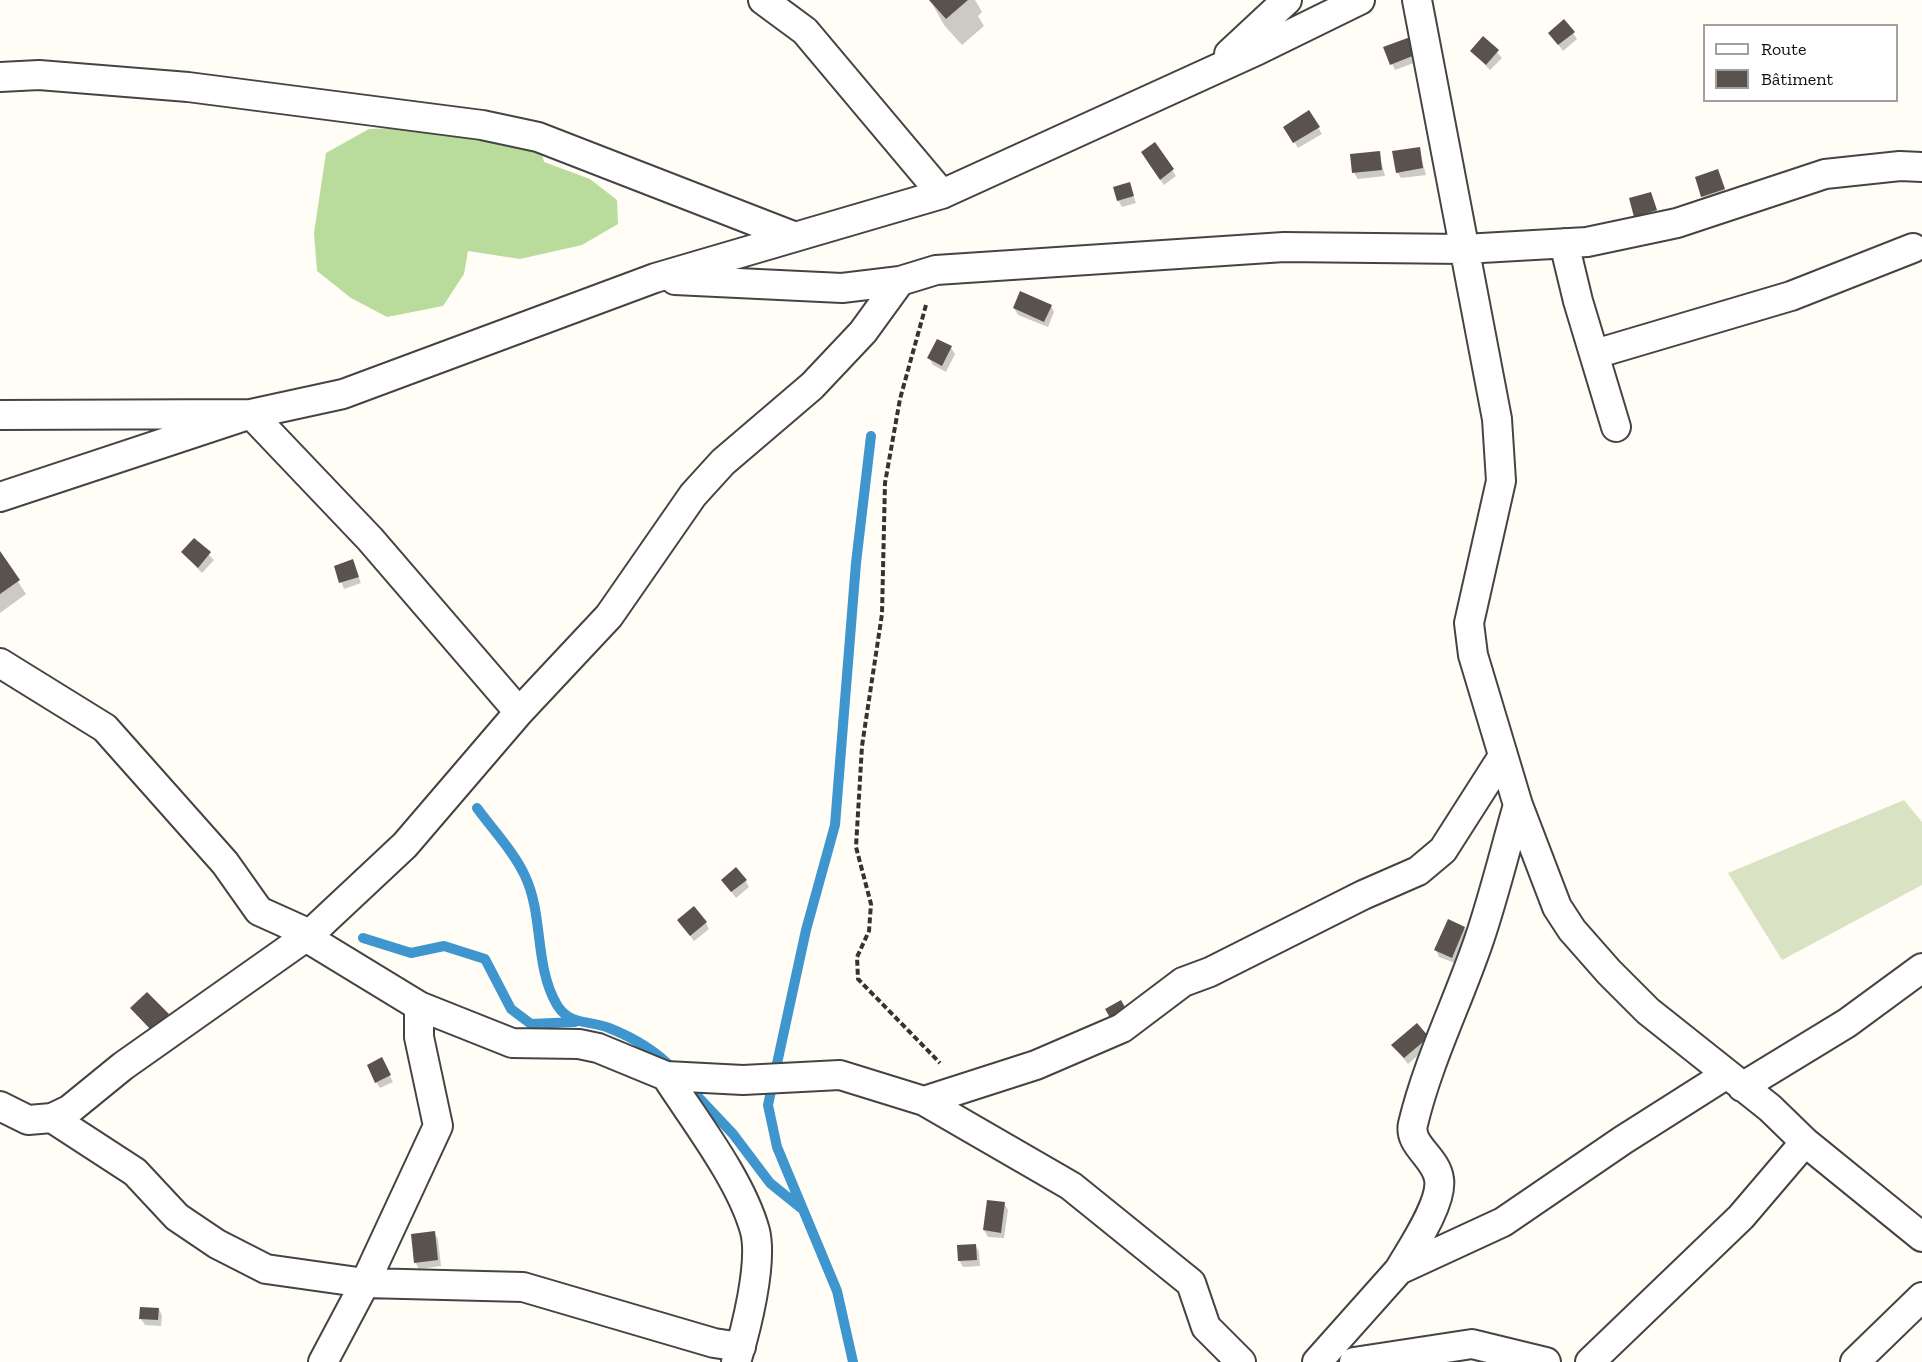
<!DOCTYPE html>
<meta charset="utf-8">
<style>
body{margin:0}
#map{position:relative;width:1922px;height:1362px;overflow:hidden;background:#fffdf5;font-family:"Zilla Slab",serif}
canvas{display:block}
.legend{position:absolute;left:1703px;top:24px;width:195px;height:78px;box-sizing:border-box;background:#fff;border:2px solid #a0a0a0;margin:0;padding:8px 10px;list-style:none;font-size:18px;color:#111}
.legend li{display:flex;align-items:center;gap:12px;height:30px}
.legend b{width:30px;border:2px solid #a0a0a0}
</style>
<div id="map">
<canvas width="1922" height="1362"></canvas>
<ul class="legend">
<li><b style="height:8px;background:#fff"></b>Route</li>
<li><b style="height:16px;background:#5a524d"></b>Bâtiment</li>
</ul>
</div>
<script>
const g = document.querySelector('canvas').getContext('2d');
g.lineJoin = 'round';
function paint(path, color) { g.fillStyle = color; g.fill(path, 'evenodd'); }
function stroke(path, color, width, dash) { g.strokeStyle = color; g.lineWidth = width; g.lineCap = dash ? 'butt' : 'round'; g.setLineDash(dash || []); g.stroke(path); }
const forest = new Path2D(`
 M482,125L538,137L544,162L590,179L617,200L618,224L582,245L520,259L468,251L464,274L443,306L387,317L351,298L317,271L314,233L326,153L369,129Z`);
const cemetery = new Path2D(`
 M1904,800L1922,822V885L1782,960L1728,873Z`);
const shadow = new Path2D(`
 M930,0H975L982,12L978,16L984,26L962,45L944,25Z
 M1550,33H1573L1577,39L1563,51Z
 M1412,38L1422,60L1395,70L1392,64Z
 M1484,38L1502,58L1490,70L1472,51Z
 M1309,112L1322,134L1298,148L1285,127Z
 M1419,149L1426,175L1401,178L1397,172Z
 M1379,153L1385,176L1358,179L1354,173L1352,155Z
 M1146,159L1172,170L1176,176L1164,185Z
 M1721,178L1727,196L1706,202L1702,196Z
 M1129,184L1136,203L1122,207L1118,200Z
 M1651,194L1659,217L1639,223L1631,199Z
 M1051,306L1054,312L1048,327L1018,315L1014,308Z
 M951,348L955,354L946,372L933,365L929,358Z
 M194,540L214,560L202,573L183,553Z
 M0,554L26,594L0,613Z
 M352,561L361,583L344,589L335,567Z
 M745,880L749,887L736,898L727,886Z
 M706,923L709,929L694,941L683,926Z
 M1464,928L1468,934L1455,963L1439,957L1436,950Z
 M1417,1025L1431,1044L1408,1064L1393,1045Z
 M381,1059L393,1082L380,1088L376,1082Z
 M1004,1203L1008,1210L1004,1238L988,1237L984,1230Z
 M434,1233L438,1239L441,1266L419,1269L415,1262Z
 M976,1246L979,1252L980,1266L963,1267L959,1260Z
 M159,1309L162,1316L161,1326L145,1325L141,1319Z`);
const stream = new Path2D(`
 M477,808C493,830 514,852 525,876C544,916 534,966 557,1005C570,1026 589,1020 609,1028C632,1037 657,1052 674,1070
 M363,938L411,953L444,946L485,959L511,1009L531,1024L575,1022
 M684,1082L733,1134L770,1183L801,1208
 M853,1362L837,1291L777,1147L768,1105L806,930L835,825L856,563L871,436`);
const building = new Path2D(`
 M929,0H968L946,19Z
 M1564,19L1575,32L1558,45L1548,33Z
 M1413,36L1420,53L1390,65L1383,47Z
 M1483,36L1499,50L1486,65L1470,51Z
 M1309,110L1320,127L1293,143L1283,127Z
 M1155,142L1174,169L1160,180L1141,152Z
 M1420,147L1423,168L1396,173L1392,151Z
 M1380,151L1382,170L1352,173L1350,154Z
 M1718,169L1725,189L1701,197L1695,177Z
 M1130,182L1134,196L1117,201L1113,187Z
 M1651,192L1657,210L1634,217L1629,198Z
 M1020,291L1052,305L1044,322L1013,308Z
 M937,339L952,346L942,366L927,358Z
 M194,538L211,552L198,568L181,552Z
 M0,551L20,580L0,594Z
 M353,559L359,577L339,583L334,566Z
 M736,867L747,880L731,892L721,880Z
 M694,906L707,922L690,936L677,920Z
 M1448,919L1465,927L1452,958L1434,950Z
 M147,992L169,1014L152,1031L130,1008Z
 M1121,1000L1131,1018L1116,1028L1105,1009Z
 M1417,1023L1429,1037L1404,1058L1391,1045Z
 M382,1057L391,1075L375,1083L367,1065Z
 M987,1200L1005,1202L1001,1233L983,1230Z
 M435,1231L438,1260L414,1263L411,1234Z
 M976,1244L977,1260L958,1261L957,1245Z
 M140,1307L159,1308L158,1320L139,1319Z`);
const path = new Path2D(`
 M926,305L900,399L885,483L882,614L862,746L856,847L871,904L869,931L857,957L858,979L940,1063`);
const minor = new Path2D(`
 M763,0L805,31L942,194
 M1417,0L1497,419L1501,481L1469,623L1473,655L1518,805L1557,907L1572,930L1609,972L1648,1011L1770,1108L1805,1142L1922,1237
 M1229,54L1287,0
 M0,77L39,75L188,87L482,125L538,137L793,236
 M1564,243L1578,301L1616,427
 M675,280L842,288L900,281L936,270L1284,247L1464,249L1587,242L1677,223L1825,174L1900,166L1922,167
 M1595,354L1791,296L1913,248
 M0,415L251,414L370,539L519,712
 M0,497L251,414L343,394L655,278L942,194L1258,50L1360,0
 M0,663L105,728L225,863L259,911L310,934L314,942L419,1006L512,1043L579,1044L598,1048L666,1076L743,1080L840,1075L924,1101L1071,1186L1191,1283L1206,1327L1241,1362
 M666,1076C695,1121 741,1180 755,1231C763,1263 746,1330 736,1362
 M1742,1087L1847,1023L1922,968
 M924,1101L1036,1065L1122,1028L1183,982L1210,972L1363,895L1418,871L1443,850L1503,756
 M0,1106L28,1120L52,1118L69,1110L123,1066L310,934L405,845L519,712L609,616L693,495L723,462L812,386L863,332L900,281
 M52,1118L135,1172L177,1217L217,1244L266,1269L365,1283L523,1287L714,1343L741,1347
 M1399,1270C1411,1249 1443,1203 1439,1179C1436,1157 1408,1145 1413,1124C1428,1061 1458,1002 1479,940C1494,896 1505,850 1518,805
 M323,1362L365,1283L438,1126L419,1037V1006
 M1317,1362L1399,1270L1503,1222L1623,1140L1727,1074
 M1354,1362L1472,1344L1546,1362
 M1590,1362L1741,1217L1805,1142
 M1855,1362L1922,1297`);
paint(forest, '#b9dc9c');
paint(cemetery, '#d9e3c4');
paint(shadow, '#0003');
stroke(stream, '#3f96cf', 10);
paint(building, '#5a524d');
stroke(minor, '#444', 32);
stroke(path, '#333', 4, [6, 3]);
stroke(minor, '#fff', 28);
</script>
